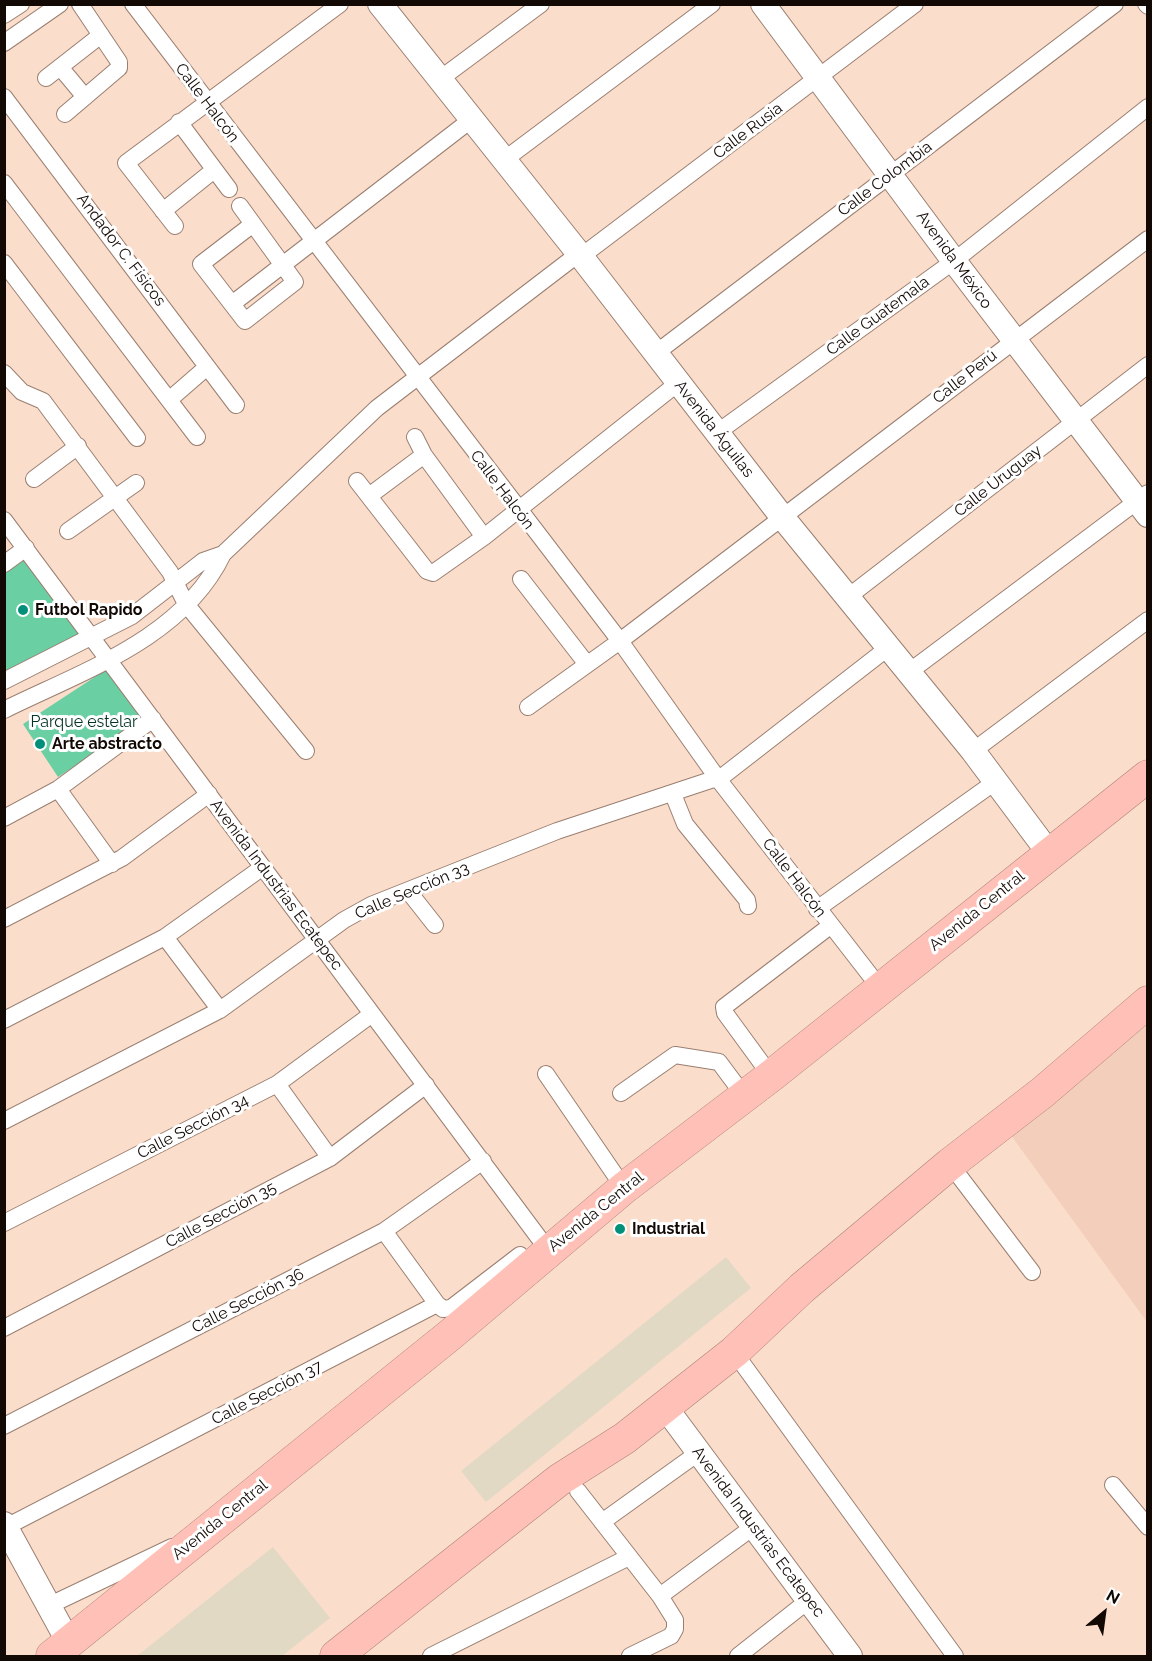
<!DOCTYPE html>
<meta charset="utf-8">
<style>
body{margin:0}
#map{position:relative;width:1152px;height:1661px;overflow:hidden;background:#fbddcc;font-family:Raleway,sans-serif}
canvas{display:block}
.frame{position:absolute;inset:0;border:6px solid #120905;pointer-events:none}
.north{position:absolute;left:1074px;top:1583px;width:60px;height:60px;-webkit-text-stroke:4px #fff;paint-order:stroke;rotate:29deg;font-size:16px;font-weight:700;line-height:24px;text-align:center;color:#120905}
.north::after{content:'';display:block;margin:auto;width:21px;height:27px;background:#120905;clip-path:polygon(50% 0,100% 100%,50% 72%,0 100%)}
</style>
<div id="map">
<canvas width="1152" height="1661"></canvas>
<div class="frame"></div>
<div class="north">N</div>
</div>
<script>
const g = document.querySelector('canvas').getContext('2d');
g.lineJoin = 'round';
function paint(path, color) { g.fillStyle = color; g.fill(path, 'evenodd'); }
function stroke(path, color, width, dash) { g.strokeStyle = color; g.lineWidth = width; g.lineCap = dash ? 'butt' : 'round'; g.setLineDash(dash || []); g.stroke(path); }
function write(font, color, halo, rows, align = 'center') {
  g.font = font + ' Raleway,sans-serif'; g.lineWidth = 6; g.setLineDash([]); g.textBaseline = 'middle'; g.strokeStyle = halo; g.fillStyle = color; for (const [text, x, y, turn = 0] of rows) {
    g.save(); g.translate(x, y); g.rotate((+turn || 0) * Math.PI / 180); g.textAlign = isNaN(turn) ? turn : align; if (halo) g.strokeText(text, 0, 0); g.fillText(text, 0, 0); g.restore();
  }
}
const built = new Path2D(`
 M1147,1025V1322L1010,1134Z`);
const industrial = new Path2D(`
 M726,1257L751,1288L486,1502L461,1471Z
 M273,1547L330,1618L282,1656H137Z`);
const green = new Path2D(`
 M27,556L82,632L5,673V571Z
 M110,667L145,721L58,777L23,724Z`);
const street = new Path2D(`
 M133,4L620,641L718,779L870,975
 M1146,4L1148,6
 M4,15L21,4
 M4,43L60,4
 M60,67L85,97
 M46,78L101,35
 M440,79L541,4
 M4,97L236,405
 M65,114L119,68V62L80,4
 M179,122L229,189
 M504,160L712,4
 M4,183L197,437
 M240,206C259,232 277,257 295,282L245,321L201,264L253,224
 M163,211L214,170
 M175,226L126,163L340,4
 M4,263L137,438
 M232,304L472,119
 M656,353L1115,4
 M4,373L22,392L43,401L170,572L186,604L306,751
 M169,400L207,367
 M718,432L954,261L1148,107
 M415,437L424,455L484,537
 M34,479L78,446
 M357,481L427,571L433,573L484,537L678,383
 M369,496L424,455
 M4,520L548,1250
 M68,531L136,483
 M4,564L26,548
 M521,579L586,663
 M848,597L1148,365
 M909,672L1148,493
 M4,681L132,616L203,561L223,554
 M528,707L620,641L1148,239
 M4,710C83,671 183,638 223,554L377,408L573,258L587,252L915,4
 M973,751L1148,620
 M58,789L112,864
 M673,794L685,824L747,900L748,906
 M4,818L58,789L153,719
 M409,892L435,925
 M817,909L995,782
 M4,919L122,858L209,794
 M165,937L220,1010
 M4,1020L165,937L263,867
 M546,1074L624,1188
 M771,1076L725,1013L724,1007L830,926
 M277,1084L330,1158
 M621,1093L675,1055L719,1062L745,1097
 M4,1121L220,1010L344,920L371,905L557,831L723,776L889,647
 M950,1164L1032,1272
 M4,1223L277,1084L372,1014
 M384,1231L437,1304
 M4,1328L330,1158L426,1085
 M734,1352L955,1656
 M4,1426L384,1231L483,1161
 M1113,1485L1148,1527
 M578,1491L660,1596L675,1620V1629L671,1636L630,1656
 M602,1522L698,1453
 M4,1528L437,1304L443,1309L451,1308L520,1255
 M660,1596L753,1527
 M48,1606L172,1547
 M431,1656L629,1557
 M738,1656L809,1600`);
const secondary = new Path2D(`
 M380,4L580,255L783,518L973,751L1049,853
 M763,4L954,261L1148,515
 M665,1407L850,1656
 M4,1524L68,1641`);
const highway = new Path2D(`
 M52,1656L450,1335L624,1188L771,1076L1148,776
 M336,1656L559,1480L625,1438L734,1352L802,1288L950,1164L1043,1092L1148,1002`);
const markers = [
 [23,610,6,"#03907a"],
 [40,744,6,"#03907a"],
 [620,1229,6,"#03907a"]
];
const streetNames = [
 ["Calle Halcón",207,103,53],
 ["Calle Rusia",748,131,-37],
 ["Calle Colombia",885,179,-37],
 ["Andador C. Físicos",121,250,53],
 ["Avenida México",954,260,54],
 ["Calle Guatemala",878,316,-36],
 ["Calle Perú",965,377,-38],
 ["Avenida Águilas",714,429,52],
 ["Calle Uruguay",998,481,-38],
 ["Calle Halcón",502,490,53],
 ["Calle Halcón",794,878,53],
 ["Avenida Industrias Ecatepec",276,885,53],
 ["Calle Sección 33",412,891,-23],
 ["Avenida Central",977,911,-39],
 ["Calle Sección 34",193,1127,-27],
 ["Avenida Central",596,1212,-39],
 ["Calle Sección 35",221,1215,-28],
 ["Calle Sección 36",248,1301,-27],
 ["Calle Sección 37",267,1393,-27],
 ["Avenida Central",220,1520,-39],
 ["Avenida Industrias Ecatepec",758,1532,53]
];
const poiNames = [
 ["Futbol Rapido",35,610],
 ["Arte abstracto",52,744],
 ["Industrial",632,1229]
];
const parkNames = [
 ["Parque estelar",84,722]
];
paint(built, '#f3ceba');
paint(industrial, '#e1d9c4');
paint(green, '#6acfa2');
stroke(street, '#9a7f70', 18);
stroke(secondary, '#9a7f70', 26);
stroke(highway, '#ac8179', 33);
stroke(street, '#fff', 16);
stroke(secondary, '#fff', 24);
stroke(highway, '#ffc1b7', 32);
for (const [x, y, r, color] of markers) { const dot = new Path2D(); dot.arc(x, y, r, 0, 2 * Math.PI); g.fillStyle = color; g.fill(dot); stroke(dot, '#fff', 2); }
write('16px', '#120905', '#fff', streetNames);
write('bold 16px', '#120905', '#fff', poiNames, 'left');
write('16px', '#033322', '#fff', parkNames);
</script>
